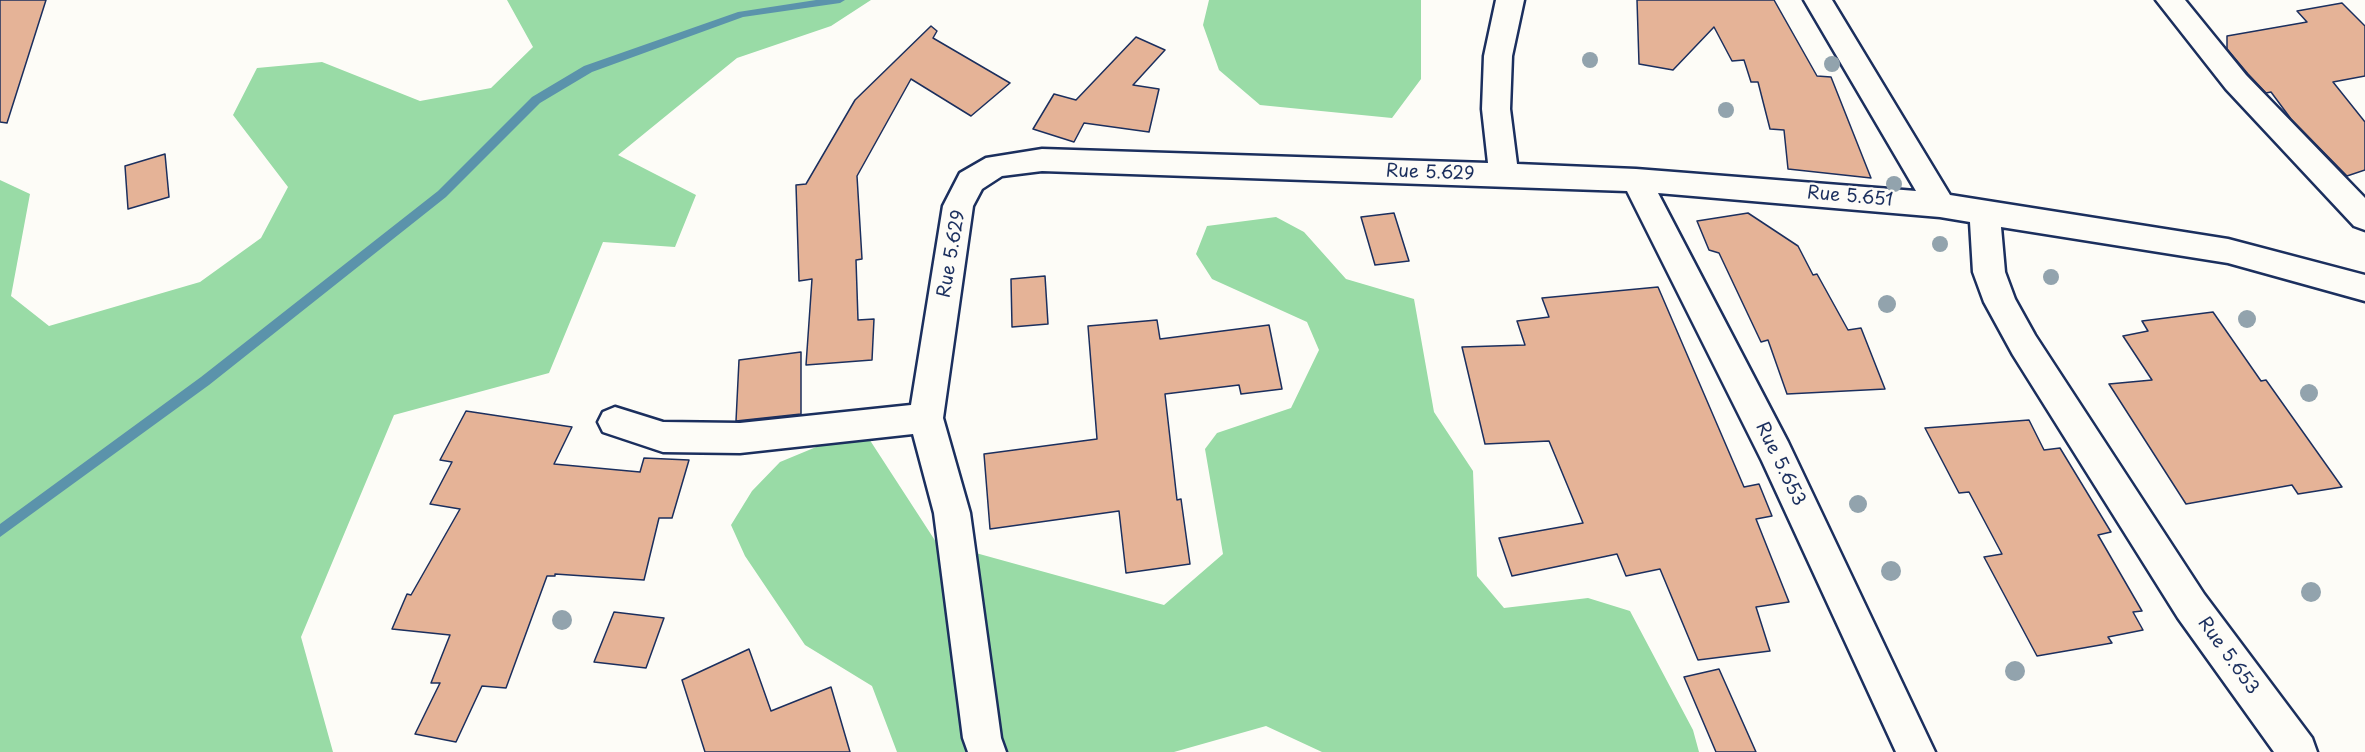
<!DOCTYPE html>
<style>
body{margin:0}
canvas{display:block;background:#fdfcf7}
</style>
<canvas width="2365" height="752"></canvas>
<script>
const g = document.querySelector('canvas').getContext('2d');
g.lineJoin = 'round';
function paint(path, color) { g.fillStyle = color; g.fill(path, 'evenodd'); }
function stroke(path, color, width, dash) { g.strokeStyle = color; g.lineWidth = width; g.lineCap = dash ? 'butt' : 'round'; g.setLineDash(dash || []); g.stroke(path); }
function write(font, color, halo, rows, align = 'center') {
  g.font = font + ' "Playpen Sans",sans-serif'; g.lineWidth = 4.5; g.setLineDash([]); g.textBaseline = 'middle'; g.strokeStyle = halo; g.fillStyle = color; for (const [text, x, y, turn = 0] of rows) {
    g.save(); g.translate(x, y); g.rotate((+turn || 0) * Math.PI / 180); g.textAlign = isNaN(turn) ? turn : align; if (halo) g.strokeText(text, 0, 0); g.fillText(text, 0, 0); g.restore();
  }
}
const green = new Path2D(`
 M507,0H871L831,26L737,58L618,155L696,195L675,247L603,242L549,373L394,415L301,637L333,752H0V180L30,194L11,296L49,326L200,282L261,238L288,187L233,115L257,68L322,62L420,101L491,88L533,47Z
 M1209,0H1421V79L1392,118L1260,105L1219,70L1203,25Z
 M1276,217L1304,232L1346,279L1414,299L1434,412L1473,471L1477,576L1504,608L1588,598L1630,611L1693,730L1699,752H1322L1266,726L1174,752H897L872,686L805,645L745,556L731,525L752,491L780,462L862,428L936,542L1164,605L1223,554L1205,449L1217,433L1291,408L1319,350L1307,322L1212,279L1196,254L1207,226Z`);
const stream = new Path2D(`
 M816,0H845L840,3L743,17L592,72L540,103L446,197L209,385L0,537V524L201,377L438,191L532,97L584,66L738,12Z`);
const building = new Path2D(`
 M0,0H46L7,123L0,122Z
 M1637,0H1774L1817,76L1831,77L1871,178L1788,169L1784,130L1770,129L1758,82H1751L1744,60L1732,61L1714,27L1673,70L1639,64Z
 M2342,3L2365,26V76L2333,82L2365,122V170L2347,176L2291,119L2271,92L2266,93L2248,74L2227,49V36L2307,22L2297,11Z
 M931,26L937,31L933,38L1010,83L971,116L911,79L857,176L862,259L856,260L858,320L874,319L872,360L806,365L812,279L799,281L796,185L806,184L855,100Z
 M1136,37L1165,50L1133,85L1159,89L1149,132L1084,123L1074,142L1033,129L1054,94L1076,100Z
 M165,154L169,197L128,209L125,166Z
 M1394,213L1409,261L1375,265L1361,217Z
 M1748,213L1798,246L1813,275L1817,274L1848,330L1861,328L1885,389L1787,394L1768,340L1761,342L1719,253L1709,250L1697,221Z
 M1045,276L1048,324L1012,327L1011,279Z
 M1658,287L1744,487L1759,484L1772,516L1756,519L1789,602L1756,607L1770,651L1698,660L1660,569L1626,576L1617,554L1512,576L1499,538L1583,523L1549,441L1485,444L1462,347L1525,345L1517,321L1549,317L1542,298Z
 M2213,312L2261,381L2266,380L2342,487L2298,494L2292,485L2186,504L2109,384L2152,380L2123,336L2148,331L2142,321Z
 M1157,320L1160,339L1269,325L1282,389L1241,394L1239,385L1165,394L1177,500L1181,499L1190,564L1126,573L1119,511L990,529L984,454L1097,439L1088,326Z
 M801,352V414L736,421L739,360Z
 M466,411L572,427L554,464L640,472L644,458L689,460L672,518H659L644,580L555,574V576H547L506,688L482,686L456,742L415,734L440,683H431L450,635L392,629L407,594L411,595L460,509L430,504L452,462L440,460Z
 M2029,420L2044,450L2060,448L2111,532L2098,535L2142,611L2133,612L2143,630L2108,637L2112,643L2037,656L1984,557L2002,554L1969,492L1959,493L1925,428Z
 M614,612L664,618L646,668L594,662Z
 M749,649L771,711L831,687L850,752H705L682,680Z
 M1719,669L1756,752H1716L1684,677Z`);
const minor = new Path2D(`
 M1496,0H1524L1512,56L1510,109L1517,164L1636,169L1916,191L1804,0H1832L1950,195L2228,239L2365,275V301L2228,263L2001,227L2005,272L2015,299L2035,335L2204,594L2312,738L2317,752H2274L2178,618L2013,355L1984,302L1973,272L1970,222L1940,217L1658,193L1788,442L1935,752H1896L1762,461L1627,191L1042,171L1002,176L982,189L973,206L943,418L970,513L1001,738L1006,752H968L963,738L934,513L913,434L740,453L663,452L603,432L598,422L603,412L615,407L663,422L740,423L911,405L943,206L960,173L986,158L1042,149L1488,163L1482,109L1484,56Z
 M2156,0H2185L2246,75L2365,198V230L2354,226L2226,89Z`);
const trees = [
 [1590,60,8],
 [1832,64,8],
 [1726,110,8],
 [1894,184,8],
 [1940,244,8],
 [2051,277,8],
 [1887,304,9],
 [2247,319,9],
 [2309,393,9],
 [1858,504,9],
 [1891,571,10],
 [2311,592,10],
 [562,620,10],
 [2015,671,10]
];
const streetNames = [
 ["Rue 5.629",1430,173,2],
 ["Rue 5.651",1850,197,5],
 ["Rue 5.629",952,254,-80],
 ["Rue 5.653",1780,464,64],
 ["Rue 5.653",2228,656,54]
];
paint(green, '#99dba6');
paint(stream, '#5b93ab');
paint(building, '#e5b397');
stroke(building, '#1b2f5e', 1.5);
stroke(minor, '#1b2f5e', 5);
paint(minor, '#fdfcf7');
g.fillStyle = '#92a3ad';
for (const [x, y, r] of trees) { g.beginPath(); g.arc(x, y, r, 0, 2 * Math.PI); g.fill(); }
write('18px', '#1b2f5e', '#fdfcf7', streetNames);
</script>
